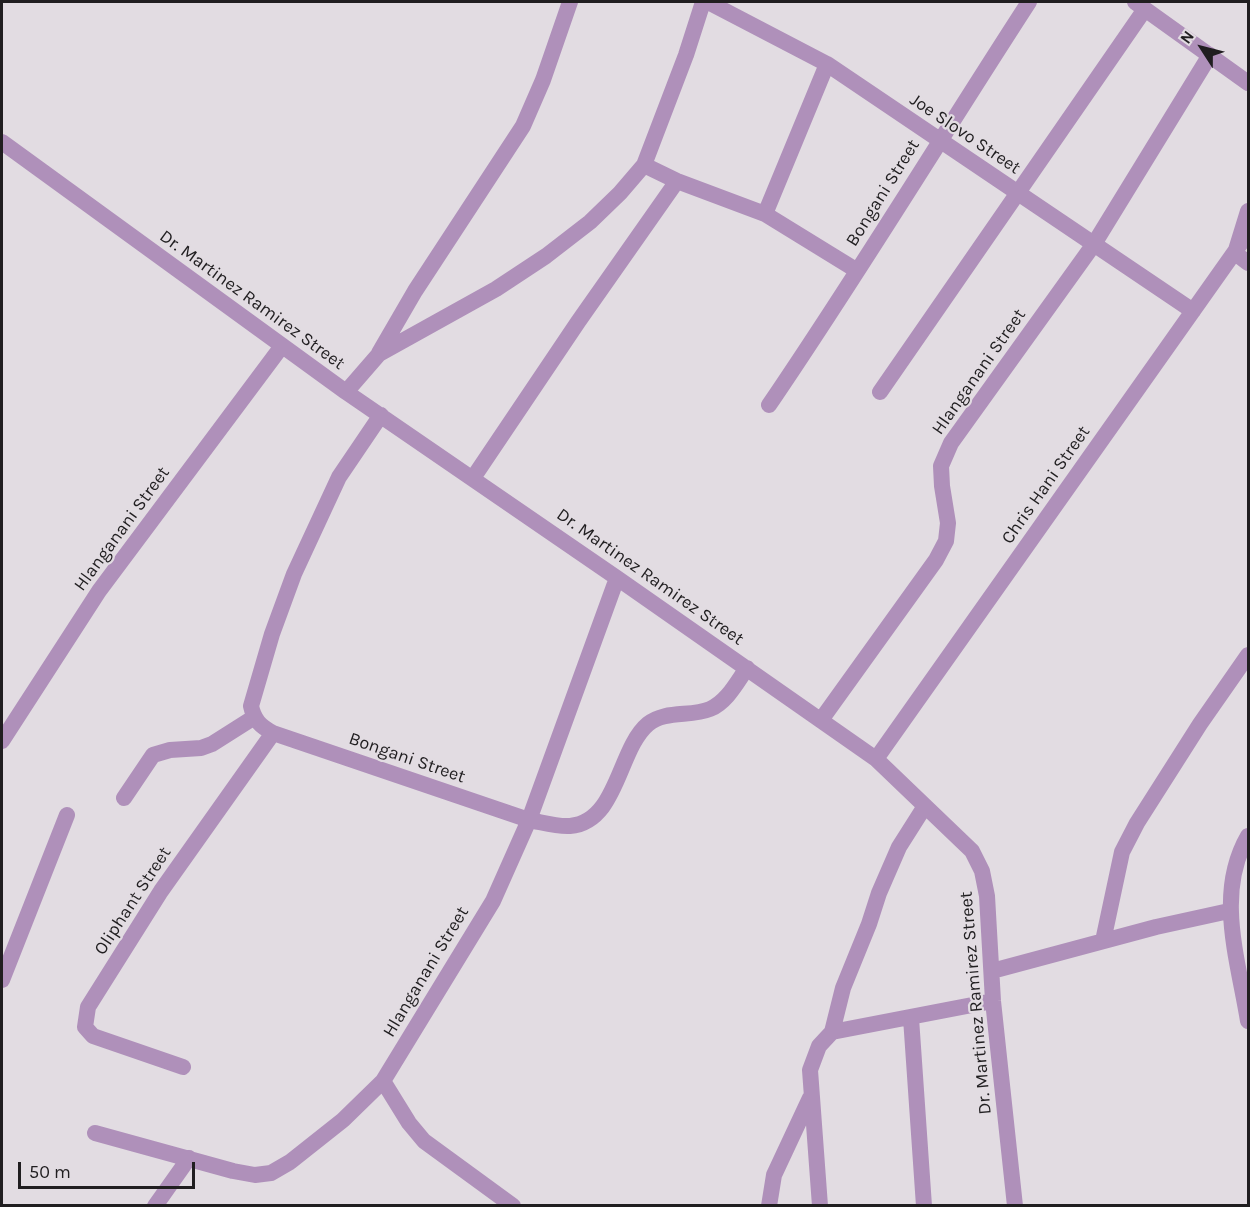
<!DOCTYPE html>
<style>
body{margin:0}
#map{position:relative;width:1250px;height:1207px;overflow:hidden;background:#e2dce2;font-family:Karla,sans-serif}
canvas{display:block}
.frame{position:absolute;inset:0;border:3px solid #201e20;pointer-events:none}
.north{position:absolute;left:1172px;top:18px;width:60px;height:60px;-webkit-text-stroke:4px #e2dce2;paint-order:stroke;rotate:306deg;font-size:16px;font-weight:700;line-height:24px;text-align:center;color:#201e20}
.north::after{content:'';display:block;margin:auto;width:21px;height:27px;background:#201e20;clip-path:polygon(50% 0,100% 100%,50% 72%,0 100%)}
.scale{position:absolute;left:18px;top:1162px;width:177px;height:27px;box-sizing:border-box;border:3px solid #201e20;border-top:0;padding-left:8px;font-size:18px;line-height:21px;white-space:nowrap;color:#201e20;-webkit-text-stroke:4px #e2dce2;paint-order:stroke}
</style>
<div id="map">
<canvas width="1250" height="1207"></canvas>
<div class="frame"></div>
<div class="north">N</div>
<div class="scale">50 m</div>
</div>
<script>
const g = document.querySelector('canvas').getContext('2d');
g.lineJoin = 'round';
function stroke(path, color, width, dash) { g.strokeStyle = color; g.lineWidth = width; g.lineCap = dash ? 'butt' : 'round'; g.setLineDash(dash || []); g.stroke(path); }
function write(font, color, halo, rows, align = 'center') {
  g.font = font + ' Karla,sans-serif'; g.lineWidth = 4.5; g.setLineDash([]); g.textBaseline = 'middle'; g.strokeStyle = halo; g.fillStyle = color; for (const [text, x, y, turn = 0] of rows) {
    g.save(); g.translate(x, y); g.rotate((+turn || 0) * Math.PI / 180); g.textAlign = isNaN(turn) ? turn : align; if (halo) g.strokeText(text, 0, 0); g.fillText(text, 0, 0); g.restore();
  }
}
const minor = new Path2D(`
 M708,2L827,64L1193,311
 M1135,2L1248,83
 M2,142L346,392L617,578L876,759L972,851L982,871L987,896L993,1001L1015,1206
 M644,165L677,181L765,214L856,270
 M1248,211L1235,253L1248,263
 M765,214L827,64
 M379,353L415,291L523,126L543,80L570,2
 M346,392L379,354L496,289L546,256L590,222L620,193L644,165L686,55L703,2
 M880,392L1145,9
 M769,405C859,273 942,136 1029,2
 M381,415L339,477L294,574L272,634L251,706C254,720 260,726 273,733L529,820C541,822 557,827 570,826C618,822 618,749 648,724C665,710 691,717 710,709C727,702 737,682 747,668
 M473,478L578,322L677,181
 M821,720L936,560L946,541L948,523L942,486L941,466L951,443L1094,244L1210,55
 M2,741L99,591L282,346
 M876,759L1248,233
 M124,798L153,755L170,750L201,748L212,744L253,718
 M1248,836C1215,893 1238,959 1248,1021
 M1103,941L1122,852L1137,823L1200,724L1248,655
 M992,971L1156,927L1229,911
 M2,980L67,815
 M911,1018L924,1206
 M832,1032L843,988L869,924L879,893L899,847L925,806
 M183,1067L93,1036L85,1027L88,1007L161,891L273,733
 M383,1081L409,1123L424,1141L513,1206
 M95,1133L233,1171L255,1175L271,1173L290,1162L343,1120L383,1081L493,901L529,820L617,578
 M155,1206L189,1158
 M769,1206L774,1175L810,1098
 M820,1206L810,1070L819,1046L832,1032L993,1001`);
const streetNames = [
 ["Joe Slovo Street",965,134,34],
 ["Bongani Street",883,193,-58],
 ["Dr. Martinez Ramirez Street",252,300,36],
 ["Hlanganani Street",979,372,-55],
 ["Chris Hani Street",1046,485,-55],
 ["Hlanganani Street",122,529,-54],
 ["Dr. Martinez Ramirez Street",650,577,35],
 ["Bongani Street",407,758,19],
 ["Oliphant Street",133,901,-57],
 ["Hlanganani Street",426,972,-59],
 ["Dr. Martinez Ramirez Street",976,1003,-95]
];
stroke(minor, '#af90ba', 16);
write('18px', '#201e20', '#e2dce2', streetNames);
</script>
